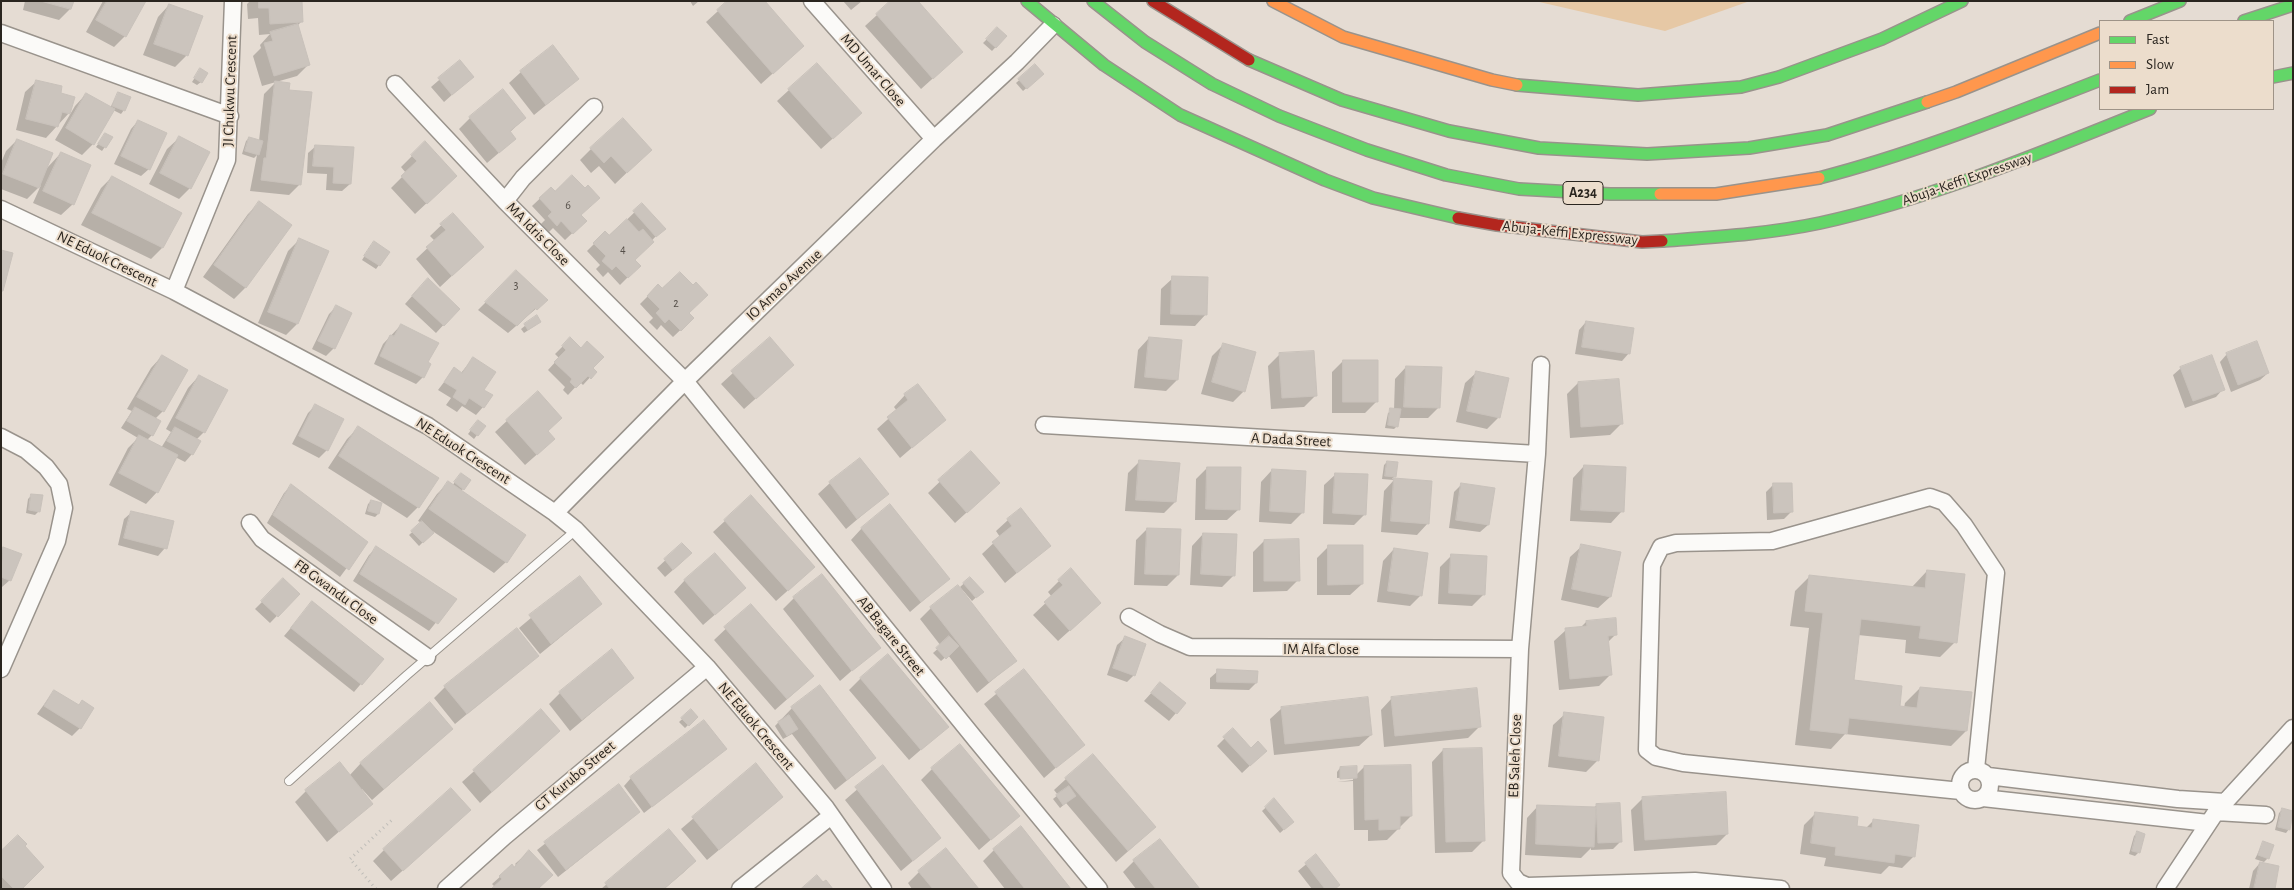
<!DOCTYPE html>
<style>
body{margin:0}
#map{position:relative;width:2294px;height:890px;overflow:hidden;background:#e5dcd3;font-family:"Alegreya Sans",sans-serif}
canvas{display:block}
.frame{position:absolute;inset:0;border:2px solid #2a251f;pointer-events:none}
.legend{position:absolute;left:2099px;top:20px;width:175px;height:90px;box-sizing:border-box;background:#ecddcc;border:1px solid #9e9387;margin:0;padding:6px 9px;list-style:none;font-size:15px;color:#2a251f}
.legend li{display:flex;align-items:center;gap:10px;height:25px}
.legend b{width:25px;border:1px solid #9e9387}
</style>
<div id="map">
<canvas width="2294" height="890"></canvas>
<div class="frame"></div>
<ul class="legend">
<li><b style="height:6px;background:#63d668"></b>Fast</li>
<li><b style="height:6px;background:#ff974d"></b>Slow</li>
<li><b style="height:6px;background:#b3261e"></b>Jam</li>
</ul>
</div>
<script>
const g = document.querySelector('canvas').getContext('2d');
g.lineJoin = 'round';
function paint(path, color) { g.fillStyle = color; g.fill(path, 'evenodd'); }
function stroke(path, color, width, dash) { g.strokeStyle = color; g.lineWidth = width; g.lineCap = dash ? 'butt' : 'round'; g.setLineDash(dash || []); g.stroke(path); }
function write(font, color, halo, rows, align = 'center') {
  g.font = font + ' "Alegreya Sans",sans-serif'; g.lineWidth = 4; g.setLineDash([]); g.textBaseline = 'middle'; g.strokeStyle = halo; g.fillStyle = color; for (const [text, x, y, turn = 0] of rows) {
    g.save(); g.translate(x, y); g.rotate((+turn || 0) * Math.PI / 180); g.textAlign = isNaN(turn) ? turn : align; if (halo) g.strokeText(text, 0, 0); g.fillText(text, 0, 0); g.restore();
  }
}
const green = new Path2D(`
 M1535,1H1750L1665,31Z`);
const shadow = new Path2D(`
 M25,1H72L70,9L59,20L23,10Z
 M103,1H144L125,36L114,47L86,32Z
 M250,1H301L302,21L297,26L309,64L297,76L262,86L253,56L261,48L260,45L270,34L259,35L258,18L248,19L247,4Z
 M690,1H699L693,6Z
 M729,1L791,57L761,84L706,22Z
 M843,1H862L851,10Z
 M169,5L201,17L186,56L175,67L143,55L158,17Z
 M877,15L950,63L921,89L865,26Z
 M997,29L1006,36L992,51L983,43Z
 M460,62L472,77L444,102L431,87Z
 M1035,66L1042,74L1023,91L1016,83Z
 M200,70L201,82L197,85L192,82Z
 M521,72L578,79L534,115L509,83Z
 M37,81L59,94L69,113L46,138L16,130L25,92Z
 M276,82L300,184L289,195L250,191L257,155L254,158L242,154L246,141L249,138L259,141L264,94Z
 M789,90L849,124L821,149L777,101Z
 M86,94L110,108L118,94L124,110L121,114L113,110L93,144L82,155L55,140L75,106Z
 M470,118H525L509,133L515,139L487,163L459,129Z
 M138,121L149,169L141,176L114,164L131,129Z
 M105,134L111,138L102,151L96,147Z
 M179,138L190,188L179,199L149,184L167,149Z
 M17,140L46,169L61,153L73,204L61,215L33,203L41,185L27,199L1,189V163L6,151Z
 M316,146L350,184L342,191L326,190L327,174L307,173L308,153Z
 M591,149L639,161L615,184L599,166L591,173L580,160Z
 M412,156L444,187L415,214L391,188L406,173L401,167Z
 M112,177L181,213L162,248L151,259L81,225L101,188Z
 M550,189L585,221L565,240L553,228L549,232L541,224L545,220L532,206Z
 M259,203L290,225L245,288L234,299L203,277L248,214Z
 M642,205L656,236L634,260L639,266L620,285L608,272L603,277L596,269L600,265L587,251L605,233L609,237Z
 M453,214L471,258L440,287L416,259L435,241L430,236Z
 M299,240L297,324L286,335L258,323L288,251Z
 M371,246L379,265L376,269L362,260Z
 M516,272L546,300L508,333L478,310Z
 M1173,278L1206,314L1195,326L1160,325L1161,289Z
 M658,286L693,318L673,337L661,325L657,330L649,322L653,318L640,304Z
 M420,287L458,309L436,333L405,304Z
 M336,307L334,348L326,356L312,349L329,314Z
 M536,317V325L524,333L521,329Z
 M1586,322L1629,353L1622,361L1575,354L1579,330Z
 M401,325L427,362L423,377L416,384L374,364L383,344Z
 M1149,338L1177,380L1166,391L1134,388L1138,350Z
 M570,339L595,372L583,385L580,382L568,395L563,390L565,387L548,370L559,358L555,354Z
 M770,339L781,376L744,409L721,384Z
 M1223,345L1244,391L1233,402L1201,394L1212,356Z
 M1280,354L1315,396L1304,407L1271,409L1268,366Z
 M2227,354L2268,373L2260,380L2231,392L2220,362Z
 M162,356L163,411L155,419L152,435L147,440L161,448L171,432L166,429L188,388L199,376L204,432L196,440L192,454L185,462L175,457L157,492L146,504L109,485L128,448L138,438L121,428L132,411L127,409L151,368Z
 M473,358L482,390L483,407L476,415L462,406L457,412L446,405L451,398L438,390L454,369L461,373Z
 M1343,361L1377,401L1365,413H1332V372Z
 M1406,367L1439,407L1428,418H1399L1397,426L1394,429L1385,428L1388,413L1394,410L1395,379Z
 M2181,368L2223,389L2216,397L2185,408L2173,375Z
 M1477,372L1507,379L1498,418L1487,429L1456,422L1465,383Z
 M1578,383L1621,424L1610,435L1570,438L1567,394Z
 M538,392L547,431L542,450L525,465L495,432Z
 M905,395L944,420L900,458L877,429L897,411L894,407Z
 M315,406L327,450L319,458L292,444L308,413Z
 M475,425L477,435L474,439L468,434Z
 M358,428L418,507L407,518L328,468L347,439Z
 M971,452L987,494L955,523L928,493Z
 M1140,461L1175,502L1164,513L1125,511L1128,473Z
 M1387,462L1395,476L1392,479L1431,482L1428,523L1417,535L1381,532L1384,491L1394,480L1382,479L1384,465Z
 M1584,466L1622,511L1611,523L1570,521L1573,478Z
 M1207,468L1239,509L1227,520H1195L1196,479Z
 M1272,470L1303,512L1291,524L1259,522L1261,482Z
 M1336,474L1365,514L1354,525L1323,524L1324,485Z
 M458,478L463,489L461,491L506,562L494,573L428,528L432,533L419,546L409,535L422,523L418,521L437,494L448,483L452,486Z
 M830,483L887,494L846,529L818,494Z
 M1462,484L1488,525L1480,532L1449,528L1454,492Z
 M1773,485L1792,511L1784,519L1767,520L1766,492Z
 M291,486L366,542L340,577L267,523L284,493Z
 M32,495L39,511L35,515L26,513L28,499Z
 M751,497L802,578L776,601L713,532Z
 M371,501L378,514L375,517L365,514L368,504Z
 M1020,509L1049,546L1005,583L982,554L1000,537L996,531Z
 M132,512L165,548L158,556L118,545L124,519Z
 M862,528L948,579L910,612L851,540Z
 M1147,529L1178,575L1167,586L1134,585L1136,540Z
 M1203,534L1234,575L1222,587L1190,585L1192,546Z
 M1264,541L1298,580L1287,591L1253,592V552Z
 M682,545L683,561L665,577L657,568Z
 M1329,546L1362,584L1350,595H1317V558Z
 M1582,546L1610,597L1598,608L1561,600L1570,557Z
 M3,548L10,580L2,587L1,550Z
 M376,548L455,599L429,631L353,581L369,555Z
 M1394,549L1421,595L1410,606L1377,602L1383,561Z
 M1452,555L1484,594L1472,606L1438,604L1440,567Z
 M1070,570L1088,614L1058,641L1033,615L1052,597L1048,592Z
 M1927,571L1955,642L1940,657L1905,653L1906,640L1858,635L1852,681L1899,707L1904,708L1905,703L1920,688L1966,731L1951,746L1845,734L1831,749L1795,745L1809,628L1790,626L1795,591L1810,576L1912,587Z
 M580,577L601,604L540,654L519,628Z
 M970,578L982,592L972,601L960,587Z
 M284,580L298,594L270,623L255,609Z
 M685,580L733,599L703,625L674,592Z
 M794,598L879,647L840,681L783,609Z
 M312,603L382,659L354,692L284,636Z
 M751,605L801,687L775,710L714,640Z
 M931,608L1015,661L977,693L948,655L941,661L933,653L941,646L920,619Z
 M1586,622L1616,634L1607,643L1611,674L1599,686L1559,690L1554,641L1566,630L1580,628Z
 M1125,638L1134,675L1127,682L1107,675L1117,645Z
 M537,656L455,724L434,698L445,687Z
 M1024,671L1083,744L1044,778L984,704Z
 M1218,671L1256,683L1249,690L1210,689V678Z
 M633,678L570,731L549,704L560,693Z
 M861,678L947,727L909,760L849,690Z
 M54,691L78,706L82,702L80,728L72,736L37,714Z
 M1153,691L1176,713L1169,721L1144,701Z
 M1392,698L1479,727L1468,738L1384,747L1381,710Z
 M792,708L875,758L835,790L792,734L783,739L775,726Z
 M1282,708L1371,735L1359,746L1274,755L1270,719Z
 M541,711L559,731L480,803L462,782Z
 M691,711L696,717L685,728L679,722Z
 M1565,714L1598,760L1586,772L1548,767L1553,725Z
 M1233,730L1258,758L1242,773L1217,746Z
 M440,740L372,800L362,789L361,791L371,804L327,842L295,802L306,791L349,776L361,763Z
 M726,749L644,813L624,786L631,778Z
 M1443,750L1484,840L1472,852L1435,853L1432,762Z
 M756,765L782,797L707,860L681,829Z
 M883,767L940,838L901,871L845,800Z
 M1364,767L1411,816L1387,840L1368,841V830H1354L1353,781L1337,782L1353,780V777L1337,778V772L1340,768L1355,776Z
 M932,769L1018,816L979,850L921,780Z
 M1066,779L1143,838L1116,862L1066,803L1060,808L1053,799L1058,795L1054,790Z
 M619,785L639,812L558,877L537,850Z
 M1642,799L1727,834L1716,845L1634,851L1631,810Z
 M1274,800L1289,825L1280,833L1262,811Z
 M1597,805L1620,842L1613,849L1591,850V848L1581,858L1525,855L1527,818L1538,806L1593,808Z
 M2282,810L2293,812L2289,829L2286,833L2275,830L2279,813Z
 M1816,813L1865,829L1874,820L1914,856L1902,868L1889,866L1881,874L1824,866L1826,858L1800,854L1804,825Z
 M458,821L391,881L373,861L384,850Z
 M669,831L695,861L683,873L664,889H601Z
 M2137,833L2139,852L2135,856L2129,854L2134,836Z
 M2263,843L2268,858L2264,862L2255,859Z
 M23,846L20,889H1V853Z
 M994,850L1069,889H1005L983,861Z
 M528,852L551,875L495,887L492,884L512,866L514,868L517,866L515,864Z
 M1316,856L1334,889H1312L1298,871Z
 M1134,861L1199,889H1136L1123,872Z
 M2260,863L2273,889H2249L2253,871Z
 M919,872L978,889H912L908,883Z`);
const building = new Path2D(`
 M41,1H74L71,9Z
 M107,1H146L126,37L96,20Z
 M259,1H302L303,22L270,24L269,8H259Z
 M727,1H765L804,46L773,74L717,10Z
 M890,1H918L963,52L933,79L876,14Z
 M169,4L203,16L188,56L154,44Z
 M298,24L310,65L274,76L264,43L273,41L270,32Z
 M997,27L1007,36L996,48L986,39Z
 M553,45L579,79L546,105L520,71Z
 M460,60L474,77L452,95L438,78Z
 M817,63L862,113L833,139L788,89Z
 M1035,64L1044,74L1027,89L1018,79Z
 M200,68L208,73L202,83L194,78Z
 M36,80L62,86L61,93L75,97L70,114L62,112L58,127L26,119Z
 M275,81L290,83L289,90L312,92L301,185L261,180L264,158H266Z
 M503,89L526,118L510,131L516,139L499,153L469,117Z
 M118,92L131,97L125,111L112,106Z
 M86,93L115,109L94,145L66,128Z
 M623,118L652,150L627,173L611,156L604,163L590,148Z
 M138,120L167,133L150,170L121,156Z
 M105,133L113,137L106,148L98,144Z
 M179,136L210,152L191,189L160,173Z
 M249,137L263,141L259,155L245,151Z
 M17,139L53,153L39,188L3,174Z
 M425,141L457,176L427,204L401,176L417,161L411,155Z
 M315,145L354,147L351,184L333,183L334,167L313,166Z
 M61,152L91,165L74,205L43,191Z
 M572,175L585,188L588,185L600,198L581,215L587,221L573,234L561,221L557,226L548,216L552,212L539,198L551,187L555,191Z
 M112,176L182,213L163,248L92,213Z
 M259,201L292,225L246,288L214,265Z
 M642,203L666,229L656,237L633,211Z
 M453,213L484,247L452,276L426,247L446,230L440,224Z
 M627,219L639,232L643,229L654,242L635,260L641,266L628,278L616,266L612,270L602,261L606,256L593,243L605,231L609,235Z
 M299,238L329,251L298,324L268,312Z
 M374,241L390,252L380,266L364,256Z
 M1,250L13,253L3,291H1Z
 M516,270L548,300L537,310L535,308L517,326L485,302Z
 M680,272L693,285L696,282L708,295L689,313L694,318L681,331L669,319L665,323L656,313L660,309L647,296L658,284L662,288Z
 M1172,276L1208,277L1207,315L1171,314Z
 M428,278L460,309L444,326L412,296Z
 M336,305L352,313L335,349L318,341Z
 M537,315L541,322L528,330L524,324Z
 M1586,321L1634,328L1630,354L1582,347Z
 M401,324L439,343L428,362L431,364L424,378L380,356L390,335L394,336Z
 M570,337L581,348L587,341L604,357L593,368L597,372L591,379L588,376L576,388L570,382L572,379L554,362L566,350L562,346Z
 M770,337L794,365L756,399L731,371Z
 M1149,337L1182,340L1178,380L1145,377Z
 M2257,341L2269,373L2238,385L2226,353Z
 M1223,343L1256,352L1245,392L1212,382Z
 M1314,351L1317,396L1282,398L1279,353Z
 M162,355L188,370L164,412L137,397Z
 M2212,355L2225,390L2193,401L2180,367Z
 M473,357L496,372L484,390L493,395L484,408L469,398L465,405L453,397L457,390L444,382L454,367L462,373Z
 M1343,360H1378V402H1343Z
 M1406,366L1442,367L1440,408L1404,407Z
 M1476,371L1509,378L1500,418L1467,411Z
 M199,375L228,390L205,433L176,418Z
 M1619,379L1623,424L1581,427L1578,382Z
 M918,384L946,420L912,448L887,417L908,400L904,394Z
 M538,391L562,418L548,431L555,439L537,455L506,420Z
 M315,404L344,419L328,451L299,436Z
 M135,407L161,421L153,436L127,421Z
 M1390,408L1401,409L1398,427L1388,425Z
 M478,420L486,426L478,436L470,430Z
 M358,426L439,478L419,508L339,456Z
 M175,427L201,441L193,455L167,441Z
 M139,435L178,455L158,493L119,473Z
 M971,451L1000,483L967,513L938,480Z
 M860,458L889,494L857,519L829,482Z
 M1139,460L1180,463L1176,502L1136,500Z
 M1387,461L1398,462L1396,477L1385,476Z
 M1584,465L1626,467L1624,512L1581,510Z
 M1207,467H1241L1240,510L1206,509Z
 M1272,469L1306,471L1304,513L1270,511Z
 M461,473L471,480L464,490L454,482Z
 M1335,473L1368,474L1366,515L1333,513Z
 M1394,478L1432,481L1429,524L1391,521Z
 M448,481L526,535L507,563L429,509Z
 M1461,483L1495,488L1489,525L1456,520Z
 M1773,483H1792L1793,512L1774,513Z
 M291,484L368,542L349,570L273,515Z
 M31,494L43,495L40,512L29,510Z
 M751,495L815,567L788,591L724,520Z
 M371,500L382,503L379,514L368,511Z
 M890,504L950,579L921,602L861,528Z
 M1021,508L1051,546L1017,573L992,542L1012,526L1007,519Z
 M131,511L174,521L167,549L124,538Z
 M422,521L434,533L423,543L411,531Z
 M1147,528L1181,529L1179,575L1145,574Z
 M1203,533L1237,534L1235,576L1201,574Z
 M1299,539L1300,581H1264V540Z
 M682,543L692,553L673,570L664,559Z
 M1581,544L1621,552L1611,597L1572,589Z
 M1328,545H1363V584L1328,585Z
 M376,546L457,599L438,624L360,574Z
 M3,547L22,554L11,581L1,577Z
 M1394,548L1428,553L1422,596L1388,591Z
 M715,553L746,588L715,615L684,580Z
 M1451,554L1487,556L1485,595L1449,593Z
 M1071,568L1101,603L1070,631L1044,602L1063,585L1058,580Z
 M1927,570L1965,574L1957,643L1919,638L1921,626L1861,619L1854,680L1902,686L1900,706L1917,708L1920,687L1972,692L1967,731L1849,718L1847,734L1810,730L1823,613L1805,611L1809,575L1925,588Z
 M822,574L881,648L852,671L793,597Z
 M580,576L602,604L551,644L529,615Z
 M970,577L984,592L976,598L963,583Z
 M283,578L300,594L278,617L261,601Z
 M958,585L1017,661L989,682L930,607Z
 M312,601L384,659L362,685L291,628Z
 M751,604L814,676L787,699L724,627Z
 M1616,618L1617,635L1608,636L1612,675L1570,679L1565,628L1587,626L1586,621Z
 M517,628L539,656L467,714L444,686Z
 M949,636L959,646L946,659L936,648Z
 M1125,636L1146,644L1135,676L1113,668Z
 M612,649L634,678L582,720L559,692Z
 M888,654L949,727L921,750L860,678Z
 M1024,669L1085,745L1056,768L995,692Z
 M1217,669L1258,671L1257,683L1217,682Z
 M1160,682L1186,703L1177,714L1151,693Z
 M820,685L876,758L847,780L791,707Z
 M1477,688L1481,727L1395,736L1391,697Z
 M54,690L79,705L82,700L94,708L81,729L44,706Z
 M1368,697L1372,735L1285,744L1281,707Z
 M430,702L453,729L384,789L360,763Z
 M541,709L560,731L492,792L473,770Z
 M691,709L698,717L689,726L681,718Z
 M1564,712L1604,717L1599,761L1559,756Z
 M789,715L798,729L787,736L778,722Z
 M704,720L727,749L652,807L630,777Z
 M1233,728L1251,748L1258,741L1267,751L1250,766L1223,737Z
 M960,744L1020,816L991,840L931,768Z
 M1482,748L1485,841L1446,842L1443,749Z
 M1093,754L1156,827L1128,851L1065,778Z
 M340,762L373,804L339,832L305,790Z
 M756,763L783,797L719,850L692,817Z
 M883,765L941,838L913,861L855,787Z
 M1411,765L1412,816H1400V829L1379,830V819L1365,820L1364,766Z
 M1357,766V778L1340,779V767Z
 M619,784L640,812L566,870L544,842Z
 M1069,786L1076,796L1063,805L1056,795Z
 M451,788L471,810L403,871L383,849Z
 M1726,792L1728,834L1645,840L1642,797Z
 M1274,798L1294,822L1284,830L1265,807Z
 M1620,803L1622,842L1598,843L1596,804Z
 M1537,805L1596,807L1594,847L1536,844Z
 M2282,808L2293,811L2290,830L2278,827Z
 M1815,812L1858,817L1857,826L1872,828L1873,819L1919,825L1915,857L1895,854L1894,863L1835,855L1836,847L1811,843Z
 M1021,826L1071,889H1025L993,849Z
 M669,829L696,861L664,889H610L605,883Z
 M2137,831L2145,834L2140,853L2132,851Z
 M18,835L27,844L25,846L44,867L22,889H14L1,876V851Z
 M1160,839L1200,889H1156L1133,860Z
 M2263,841L2274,845L2269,859L2258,855Z
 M946,848L979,889H933L918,871Z
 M529,850L553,875L538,889H491L502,879L499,876L512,864L514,867Z
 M1316,854L1340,885L1335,889H1325L1305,863Z
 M2260,862L2279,866L2275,889H2254Z
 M817,875L823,882L826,880L833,889H801Z`);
const path = new Path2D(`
 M376,889L350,859L394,818`);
const lane = new Path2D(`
 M289,781L407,675L576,530`);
const street = new Path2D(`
 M812,1L934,139
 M1,33L230,116
 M395,84L505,201L685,381L976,740L1099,889
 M505,201L523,178L594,107
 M1,209L174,291L428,426L555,513L576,530L707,667L826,808L883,889
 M174,291L227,160L233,1
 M1541,365L1537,454L1520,649L1511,873L1518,882L1527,886L1695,881L1781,889
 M1044,425L1537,454
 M1,437L26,450L46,467L59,484L64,508L57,541L1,669
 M555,513L685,381L934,139L1017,62L1053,25
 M250,523L262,539L427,657
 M1129,617L1160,634L1190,647L1520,649
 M1960 785a15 15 0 1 1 30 0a15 15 0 1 1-30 0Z
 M1988,776L2178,799L2225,802
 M1961,791L1683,763L1656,757L1647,750L1652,565L1661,547L1676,543L1772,541L1930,497L1944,502L1964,525L1996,573L1976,769
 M1983,798L2208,823
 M2216,812L2266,815
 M446,889L505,836L707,667
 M740,889L831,816
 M2165,889L2216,812L2293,728`);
const fast = new Path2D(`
 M1027,1L1104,65L1180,115L1325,180L1373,198L1458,218
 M1093,1L1145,42L1212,84L1279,116L1367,150L1446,175L1519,189L1610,194H1660
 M2130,21L2180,1
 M2244,21L2293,5
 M1249,60L1342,100L1449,131L1539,148L1647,154L1749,148L1827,135L1927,102
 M2273,77L2293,73
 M1517,85L1638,95L1741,87L1779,77L1882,39L1962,1
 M1819,178C1916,153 2007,116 2100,80
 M1662,241C1715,237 1768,234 1820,223C1934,198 2042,152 2150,109`);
const slow = new Path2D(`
 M1273,1L1343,37L1492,80L1517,85
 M1927,102L1956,92L2100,33
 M1660,194H1716L1819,178`);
const jam = new Path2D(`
 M1153,1L1249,60
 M1458,218L1497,225L1642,242L1662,241`);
const numberNames = [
 ["6",568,205],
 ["4",623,249],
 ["3",516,285],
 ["2",676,303]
];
const shields = [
 [1583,193,40]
];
const shieldNames = [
 ["A234",1583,193]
];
const streetNames = [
 ["MD Umar Close",873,70,49],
 ["JI Chukwu Crescent",230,91,-88],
 ["Abuja-Keffi Expressway",1967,179,-19],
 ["Abuja-Keffi Expressway",1570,233,6],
 ["MA Idris Close",538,234,45],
 ["NE Eduok Crescent",107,259,26],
 ["IO Amao Avenue",784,285,-43],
 ["A Dada Street",1291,440,3],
 ["NE Eduok Crescent",463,451,33],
 ["FB Gwandu Close",336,592,36],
 ["AB Bagare Street",891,636,51],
 ["IM Alfa Close",1321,649],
 ["NE Eduok Crescent",756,726,50],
 ["EB Saleh Close",1515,756,-88],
 ["GT Kurubo Street",575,776,-40]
];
paint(green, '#e6c8a5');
paint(shadow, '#0003');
paint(building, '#cbc4bd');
stroke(building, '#c8c1ba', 1);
stroke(lane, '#99938c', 10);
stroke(street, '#99938c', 19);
stroke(fast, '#99938c', 14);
stroke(slow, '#99938c', 14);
stroke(jam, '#99938c', 14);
stroke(path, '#bfbdb8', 3, [1, 4]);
stroke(lane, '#fbfaf8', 8);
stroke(street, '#fbfaf8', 16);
stroke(fast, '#63d668', 11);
stroke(slow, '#ff974d', 11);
stroke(jam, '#b3261e', 11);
write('12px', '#554f49', null, numberNames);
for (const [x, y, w] of shields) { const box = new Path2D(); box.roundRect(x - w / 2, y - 11.5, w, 23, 4); g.fillStyle = '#ecddcc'; g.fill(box); stroke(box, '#2a251f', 1); }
write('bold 14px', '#2a251f', null, shieldNames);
write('15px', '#2a251f', '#ecddcc', streetNames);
</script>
